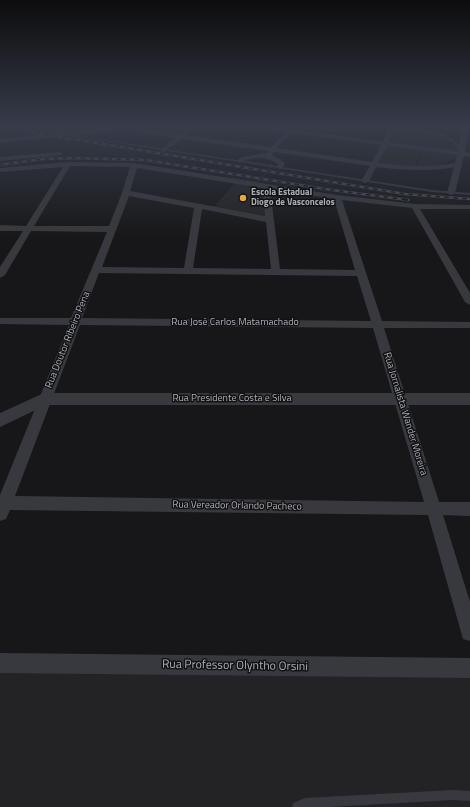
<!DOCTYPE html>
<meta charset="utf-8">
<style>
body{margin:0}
canvas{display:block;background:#171719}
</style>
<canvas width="470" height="807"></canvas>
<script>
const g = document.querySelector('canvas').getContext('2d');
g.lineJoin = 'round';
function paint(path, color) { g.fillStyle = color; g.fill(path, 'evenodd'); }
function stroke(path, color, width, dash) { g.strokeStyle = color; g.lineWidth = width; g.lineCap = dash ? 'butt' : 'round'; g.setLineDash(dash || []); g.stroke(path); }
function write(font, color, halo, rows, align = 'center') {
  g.font = font + ' "Titillium Web",sans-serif'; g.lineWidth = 3; g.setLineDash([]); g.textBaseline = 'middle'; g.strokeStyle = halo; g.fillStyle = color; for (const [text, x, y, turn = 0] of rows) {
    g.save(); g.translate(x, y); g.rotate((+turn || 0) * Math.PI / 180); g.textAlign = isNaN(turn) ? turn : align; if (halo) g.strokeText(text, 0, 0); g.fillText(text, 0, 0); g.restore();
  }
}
const built = new Path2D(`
 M399,127L443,137L456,149V151L391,142Z
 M235,183L264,188L265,216L214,207Z
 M0,672L470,676V807H0Z`);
const green = new Path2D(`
 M387,145L421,149L414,168L376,164Z
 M422,149L458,154L459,156L437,167H416Z`);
const service = new Path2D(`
 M8,126H14L432,190L470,193V195L432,192Z
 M453,790L470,791V801L453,800L329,807H292L293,803L305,798Z`);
const minor = new Path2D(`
 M65,126H72L52,137L47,136Z
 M122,126L180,134L191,126H198L186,135L271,147L289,129L383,142L389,126H395L389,142L458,151C450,129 413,137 397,126C415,125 446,131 459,144L462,126H468L465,152L470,153V157L464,156L455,193L451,195L447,193L454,167C428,172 403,170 376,167L369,181L365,183L361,181L370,166L274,152L272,155L285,163L282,168L280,169L276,167L278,164C262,155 255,157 239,163L236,161L242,157L266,153L268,151L182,139L163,152L161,151V149L176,138L120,129L119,128ZM291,133L381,145L372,162L277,148ZM387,146L457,155L455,163C429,168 405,166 378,163Z
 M60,152L62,153V155L0,161V157Z
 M68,162L134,163L337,195L415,204L470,205V209H420L470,293V305L465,302L412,208L342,200L382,321L470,322V328H384L439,502H470V516L443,515L470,602V641L463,639L461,632L428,515L10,510L6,519L0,521V495L69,325L0,324V318H71L107,232L31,231L5,275L0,278V267L23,231H0V225L26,226L63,167L0,172V168ZM70,166L130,167L122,193L109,226H34ZM137,168L263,188L265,216L130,191ZM270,189L334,199L355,270L280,269ZM129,196L194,208L184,268L102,267ZM202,209L266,222L271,269L193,268ZM99,273L357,276L371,321L82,318ZM80,325L373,328L424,502L15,496Z
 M0,653L470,658V678L0,673Z`);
const tertiary = new Path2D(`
 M122,126H146L142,128L0,143V139Z
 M247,126H267L287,129L290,126H298L289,133L251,128Z
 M44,393H470V405H46L0,427V413Z`);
const railFar1 = new Path2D(`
 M0,127L405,194L470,199
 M0,165L43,159L74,158L146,160L325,189L408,200`);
const rail = new Path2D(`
 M402,199L408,200`);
const pathBridge = new Path2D(`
 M232,178L258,182L273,165L245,161`);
const markers = [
 [243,198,4,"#e9a73f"]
];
const farPoinames = [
 ["Escola Estadual",251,193],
 ["Diogo de Vasconcelos",251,203]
];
const streetNames = [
 ["Rua José Carlos Matamachado",235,323],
 ["Rua Doutor Ribeiro Pena",68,340,-68],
 ["Rua Presidente Costa e Silva",232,399],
 ["Rua Jornalista Wander Moreira",405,414,73],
 ["Rua Vereador Orlando Pacheco",237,506,1]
];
const nearStreetnames = [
 ["Rua Professor Olyntho Orsini",235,666,1]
];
paint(built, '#232326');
paint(green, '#1f2720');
paint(service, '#38393e');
paint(minor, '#38393e');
paint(tertiary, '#38393e');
stroke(railFar1, '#4b4d53', 2.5);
stroke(rail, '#4b4d53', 3);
stroke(railFar1, '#121214', 1.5, [4.5]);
stroke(rail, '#121214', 2, [6]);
stroke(pathBridge, '#3e4045', 1, [1, 1.5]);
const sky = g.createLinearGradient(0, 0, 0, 239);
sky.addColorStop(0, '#0d0d0e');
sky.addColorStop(0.53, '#363c49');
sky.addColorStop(1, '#363c4900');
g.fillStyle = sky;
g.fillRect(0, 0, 470, 239);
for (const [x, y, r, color] of markers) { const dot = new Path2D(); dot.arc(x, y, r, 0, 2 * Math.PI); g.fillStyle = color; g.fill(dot); stroke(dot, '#121214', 1.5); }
write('bold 9px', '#aaafb8', '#121214', farPoinames, 'left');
write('10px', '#aaafb8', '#121214', streetNames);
write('12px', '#aaafb8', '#121214', nearStreetnames);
</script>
